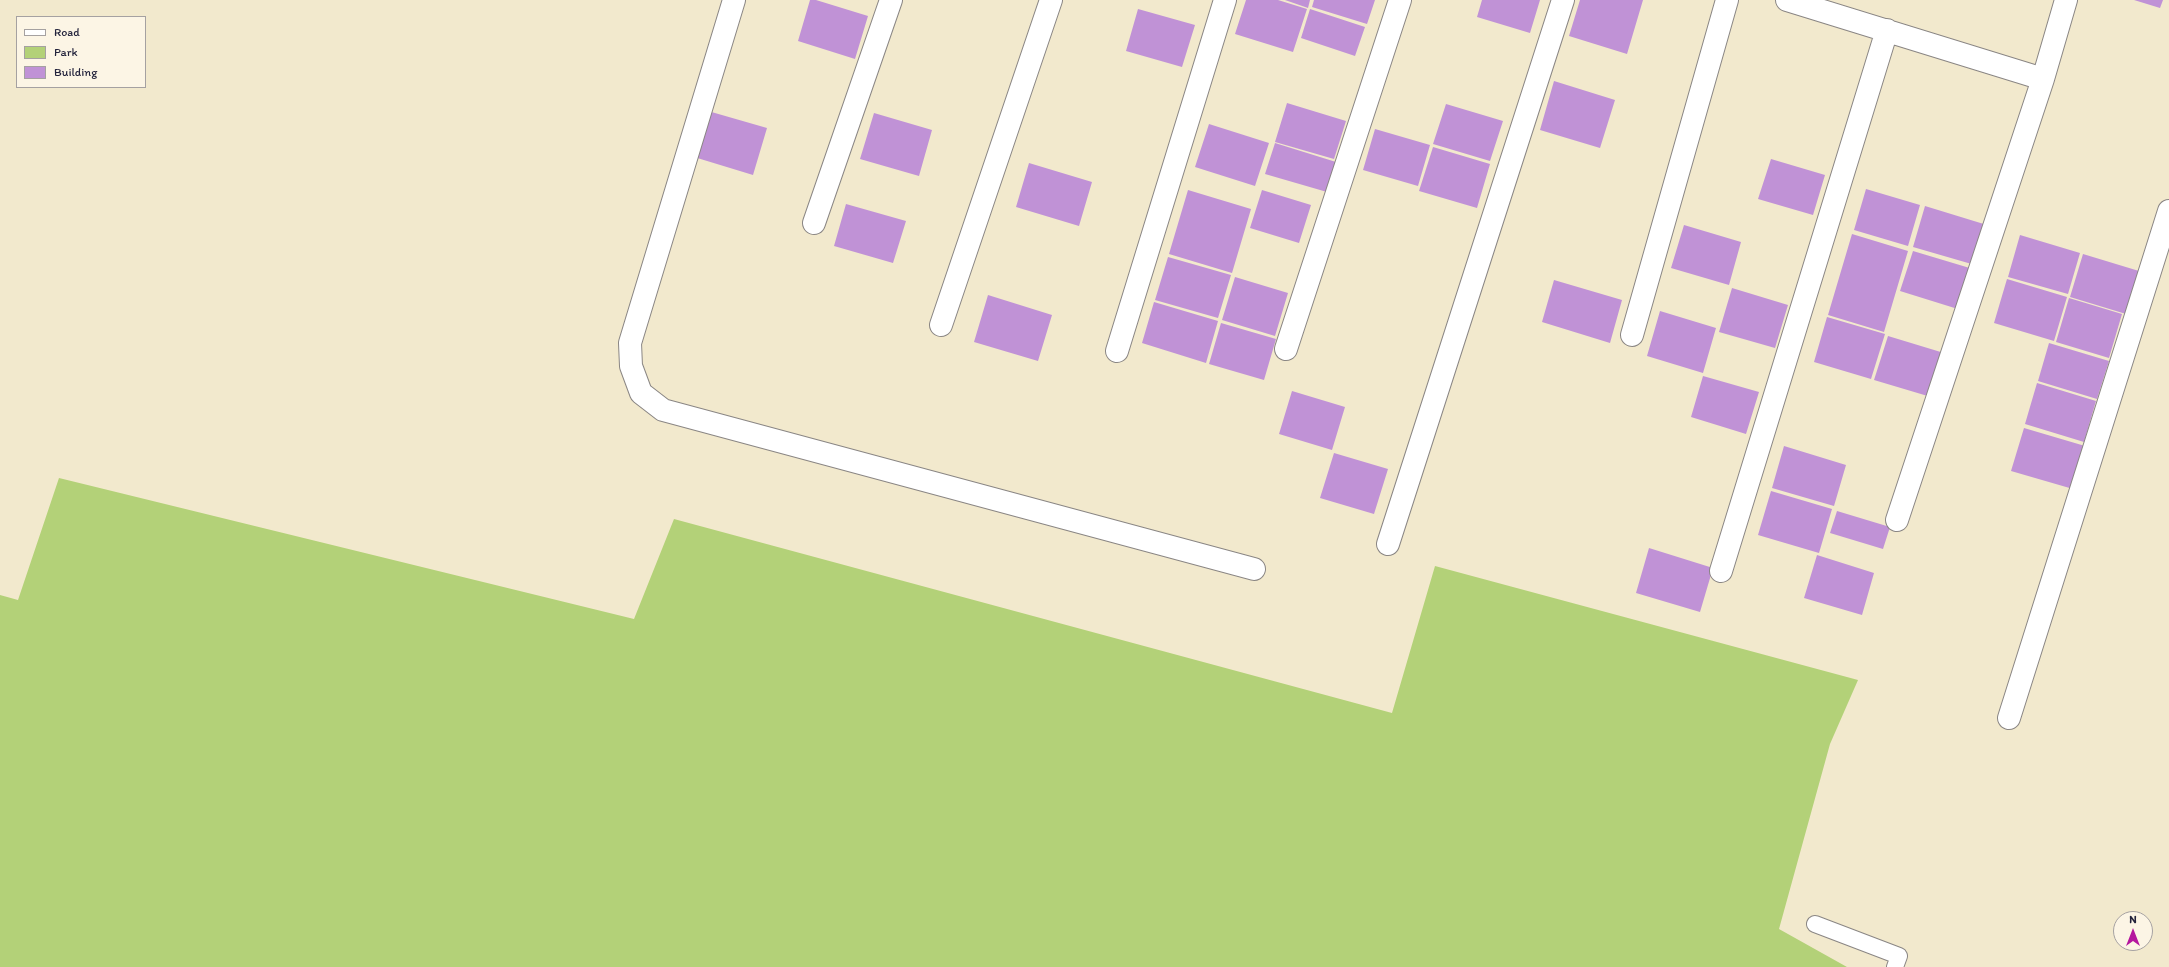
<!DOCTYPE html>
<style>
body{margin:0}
#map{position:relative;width:2169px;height:967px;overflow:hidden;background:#f2e9cd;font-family:Itim,sans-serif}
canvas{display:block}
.legend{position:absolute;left:16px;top:16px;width:130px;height:72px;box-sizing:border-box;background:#fcf5e5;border:1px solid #a5a1a1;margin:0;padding:5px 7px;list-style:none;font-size:12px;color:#22223b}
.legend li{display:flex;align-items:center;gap:8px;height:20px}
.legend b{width:20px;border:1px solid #a5a1a1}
.north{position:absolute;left:2113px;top:911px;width:40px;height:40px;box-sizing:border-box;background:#fcf5e5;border:1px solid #a5a1a1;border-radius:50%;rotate:0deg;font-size:11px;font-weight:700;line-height:16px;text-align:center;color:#22223b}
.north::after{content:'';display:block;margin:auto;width:14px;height:18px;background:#b5179e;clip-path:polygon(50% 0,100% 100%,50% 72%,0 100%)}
</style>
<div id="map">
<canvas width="2169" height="967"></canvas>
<ul class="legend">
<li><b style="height:5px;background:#fff"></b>Road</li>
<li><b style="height:11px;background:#b3d178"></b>Park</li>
<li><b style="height:11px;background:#c092d6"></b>Building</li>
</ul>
<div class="north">N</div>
</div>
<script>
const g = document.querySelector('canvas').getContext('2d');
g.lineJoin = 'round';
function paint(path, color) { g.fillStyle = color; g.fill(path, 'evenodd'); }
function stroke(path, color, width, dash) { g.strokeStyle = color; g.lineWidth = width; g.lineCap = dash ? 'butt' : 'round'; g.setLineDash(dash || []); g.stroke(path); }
const green = new Path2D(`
 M59,478L634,619L674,519L1392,713L1435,566L1858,680L1830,744L1779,929L1847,967H0V595L18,600Z`);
const building = new Path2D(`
 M810,0H816L868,16L855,59L798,41Z
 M1246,0H1278L1307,9L1293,52L1235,34Z
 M1285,0H1310L1308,8Z
 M1314,0H1375L1367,24L1312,7Z
 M1482,0H1540L1530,33L1477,17Z
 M1580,0H1643L1627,54L1569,36Z
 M2134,0H2163L2160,8Z
 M1138,9L1195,25L1182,67L1126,51Z
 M1310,9L1365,27L1355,56L1301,38Z
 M1554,81L1615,100L1600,148L1540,130Z
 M1287,103L1346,121L1334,159L1275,142Z
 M1446,104L1503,121L1490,161L1433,144Z
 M708,111L767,128L753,175L694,157Z
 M874,113L932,130L919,176L860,159Z
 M1209,124L1269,143L1255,186L1195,167Z
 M1375,129L1430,145L1418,186L1363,170Z
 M1275,143L1336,162L1327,192L1265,174Z
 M1433,147L1490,164L1477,208L1419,191Z
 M1771,159L1825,175L1813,215L1758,199Z
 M1029,163L1092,182L1079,226L1016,207Z
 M1866,189L1920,205L1908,246L1854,230Z
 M1188,190L1251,209L1232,273L1169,254Z
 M1262,190L1311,205L1299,243L1250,228Z
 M846,204L906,221L893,263L834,246Z
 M1925,206L1987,225L1975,265L1913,247Z
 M1684,225L1741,242L1729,285L1671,268Z
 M1852,234L1908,251L1884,332L1828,315Z
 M2020,235L2080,253L2068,294L2008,277Z
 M1913,251L1973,269L1961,310L1900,291Z
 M2083,254L2139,271L2126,314L2070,297Z
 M1168,257L1231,275L1218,318L1155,300Z
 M1235,277L1288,293L1275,336L1222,320Z
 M2007,279L2067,297L2054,341L1994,323Z
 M1554,280L1622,300L1610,343L1542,322Z
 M1732,288L1788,305L1775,348L1719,332Z
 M988,295L1052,315L1038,361L974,342Z
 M2069,298L2122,314L2109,358L2056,342Z
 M1154,302L1218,321L1206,363L1142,343Z
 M1660,311L1716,328L1703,373L1647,356Z
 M1827,317L1885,334L1871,379L1814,362Z
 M1221,323L1276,339L1264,380L1209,364Z
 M1888,336L1944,353L1931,397L1874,380Z
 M2049,343L2109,361L2097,399L2038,381Z
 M1703,376L1759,392L1746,434L1691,417Z
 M2037,383L2096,401L2084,442L2025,424Z
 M1292,391L1345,407L1332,450L1279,434Z
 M2024,428L2085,446L2073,489L2011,471Z
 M1784,446L1846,465L1834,506L1772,488Z
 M1334,453L1388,469L1374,514L1320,498Z
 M1771,491L1832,509L1819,553L1758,535Z
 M1837,511L1890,527L1883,549L1830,533Z
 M1649,548L1713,568L1700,612L1636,593Z
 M1817,555L1874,573L1862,615L1804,598Z`);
const service = new Path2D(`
 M1815,924L1899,956L1895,967`);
const minor = new Path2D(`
 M734,0L630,343L631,366L641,393L663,410L1254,569
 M1787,0L2043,79
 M814,223L891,0
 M941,325L1051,0
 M1632,335L1727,0
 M1286,349L1400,0
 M1117,351L1225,0
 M1897,520L2043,79L2066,0
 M1388,544L1563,0
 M1721,571L1887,30
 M2009,718L2169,211`);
paint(green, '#b3d178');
paint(building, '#c092d6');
stroke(service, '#8a8684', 18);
stroke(minor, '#8a8684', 24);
stroke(service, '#fff', 16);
stroke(minor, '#fff', 22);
</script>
